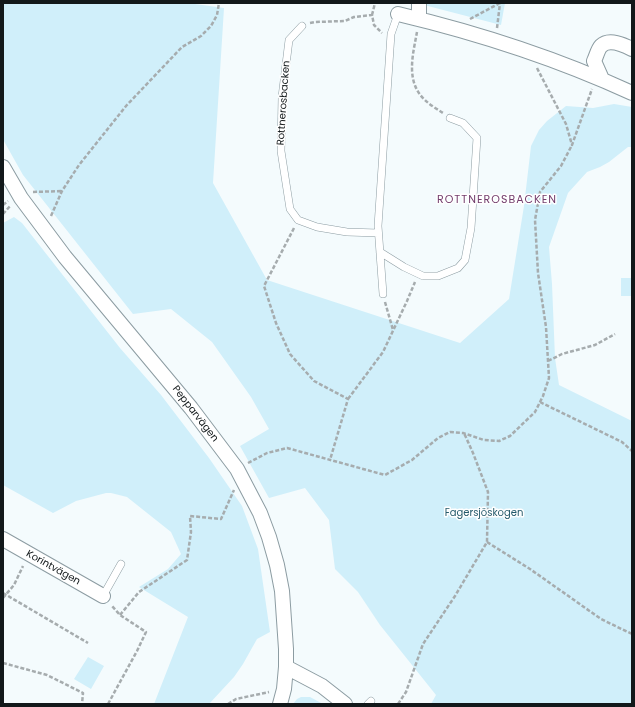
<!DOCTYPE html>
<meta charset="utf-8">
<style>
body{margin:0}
#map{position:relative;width:635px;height:707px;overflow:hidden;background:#f4fbfd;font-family:Poppins,sans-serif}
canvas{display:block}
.frame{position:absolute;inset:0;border:4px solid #12181a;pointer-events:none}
</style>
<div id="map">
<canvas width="635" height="707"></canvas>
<div class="frame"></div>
</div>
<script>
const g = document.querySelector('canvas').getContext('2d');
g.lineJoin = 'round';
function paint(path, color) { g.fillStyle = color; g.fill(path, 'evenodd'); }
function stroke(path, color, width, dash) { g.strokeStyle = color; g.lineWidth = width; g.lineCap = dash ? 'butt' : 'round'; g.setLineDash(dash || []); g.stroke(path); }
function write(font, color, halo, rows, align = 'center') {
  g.font = font + ' Poppins,sans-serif'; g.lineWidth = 3; g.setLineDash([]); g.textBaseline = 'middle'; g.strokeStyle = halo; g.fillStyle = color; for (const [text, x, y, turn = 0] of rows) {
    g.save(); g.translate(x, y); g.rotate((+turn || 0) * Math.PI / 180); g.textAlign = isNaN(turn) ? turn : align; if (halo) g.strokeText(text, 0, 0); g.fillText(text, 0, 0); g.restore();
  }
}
const green = new Path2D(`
 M3,3H188L224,8L213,183L267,280L460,343L509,299L524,206L531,146L539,130L547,121L566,106L593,108L614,104L632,107V147H628L609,162L600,167L587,172L568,193L549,247L552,284L555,358L559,385L632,421V704H431L436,695L380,625L358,592L335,569L329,520L305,488L269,498L240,446L269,429L251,397L212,342L171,309L133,314L23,175L5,143L3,139Z
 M425,3H505L501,25L424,5Z
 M14,217L22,223L120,348L161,395L209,458L242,506L258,549L270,632L257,639L243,664L234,677L209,704H154L188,617L139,587L168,569L181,554L171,532L127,497L111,493H106L76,501L53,513L3,485V223Z
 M621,278H632V296H621Z
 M88,657L104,666L91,689L74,679Z
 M301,697H310L323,704H293L297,699Z`);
const path = new Path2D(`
 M372,15L375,3
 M470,19L500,3
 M310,23L315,22L345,21L354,17L372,15L374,25L382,33
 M497,28L500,3
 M417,32C413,54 405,82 425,100C430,105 437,109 443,113
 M537,68L566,124L572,145L592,89
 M33,192L62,191
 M3,205L8,201
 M3,214L11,205
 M51,216L62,191L79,165L126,106L182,47L201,36L211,26L217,15L219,3
 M294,228L264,286L276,323L290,354L314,381L348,399L330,460
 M385,302L393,330
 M548,361L562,354L595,345L615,334
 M348,399L383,352L407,301L415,282
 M540,402L622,442L632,451
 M248,463L267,453L287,448L385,475L412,460L438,438L450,432L463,433L484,440L499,441L510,436L535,412L543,396L549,378L546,327L538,273L535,220L540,192L561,166L572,145
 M487,542L530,569L601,619L632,634
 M3,593L88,643
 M3,598L14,585L23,566
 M120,615L139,592L187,560L191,532L190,516L221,519L234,490
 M3,663L47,675L83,693L82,704
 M108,704L137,651L146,632L120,615L112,606
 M228,704L236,699L269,692
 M398,704L406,692L423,644L455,596L487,542L488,492L473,453L464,433`);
const service = new Path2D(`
 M302,26L289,40L282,97L281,151L290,209L298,220L317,227L347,232L378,233
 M380,252L404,267L423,276H438L458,268L465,260L471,228L477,138L463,123L450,118
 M383,294L378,226L391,34L398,14
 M103,596L121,564
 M368,704L371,701`);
const minor = new Path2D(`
 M419,3V19
 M398,14C478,33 558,59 632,93
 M602,79L594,61C596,57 598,49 601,46C609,38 624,45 632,49
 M3,167L21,198L65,257L191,408L237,469L260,513L269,537L277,565L282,591L286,649V667L284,689L280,704
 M3,539L103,596
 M286,667L322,686L345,704`);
const streetNames = [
 ["Rottnerosbacken",284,103,-86],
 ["Pepparvägen",195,414,52],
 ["Korintvägen",53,568,29]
];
const parkNames = [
 ["Fagersjöskogen",484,513]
];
const neighbourhoodNames = [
 ["ROTTNEROSBACKEN",497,200]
];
paint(green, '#d0effa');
stroke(service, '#8c9ca2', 8);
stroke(minor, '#8c9ca2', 16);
stroke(path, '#a6acae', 2.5, [4, 2]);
stroke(service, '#fff', 7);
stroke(minor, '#fff', 14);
write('10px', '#12181a', '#fff', streetNames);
write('10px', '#255a6b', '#fff', parkNames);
g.letterSpacing = '1px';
write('11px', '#733d6c', '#fff', neighbourhoodNames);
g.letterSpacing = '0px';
</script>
